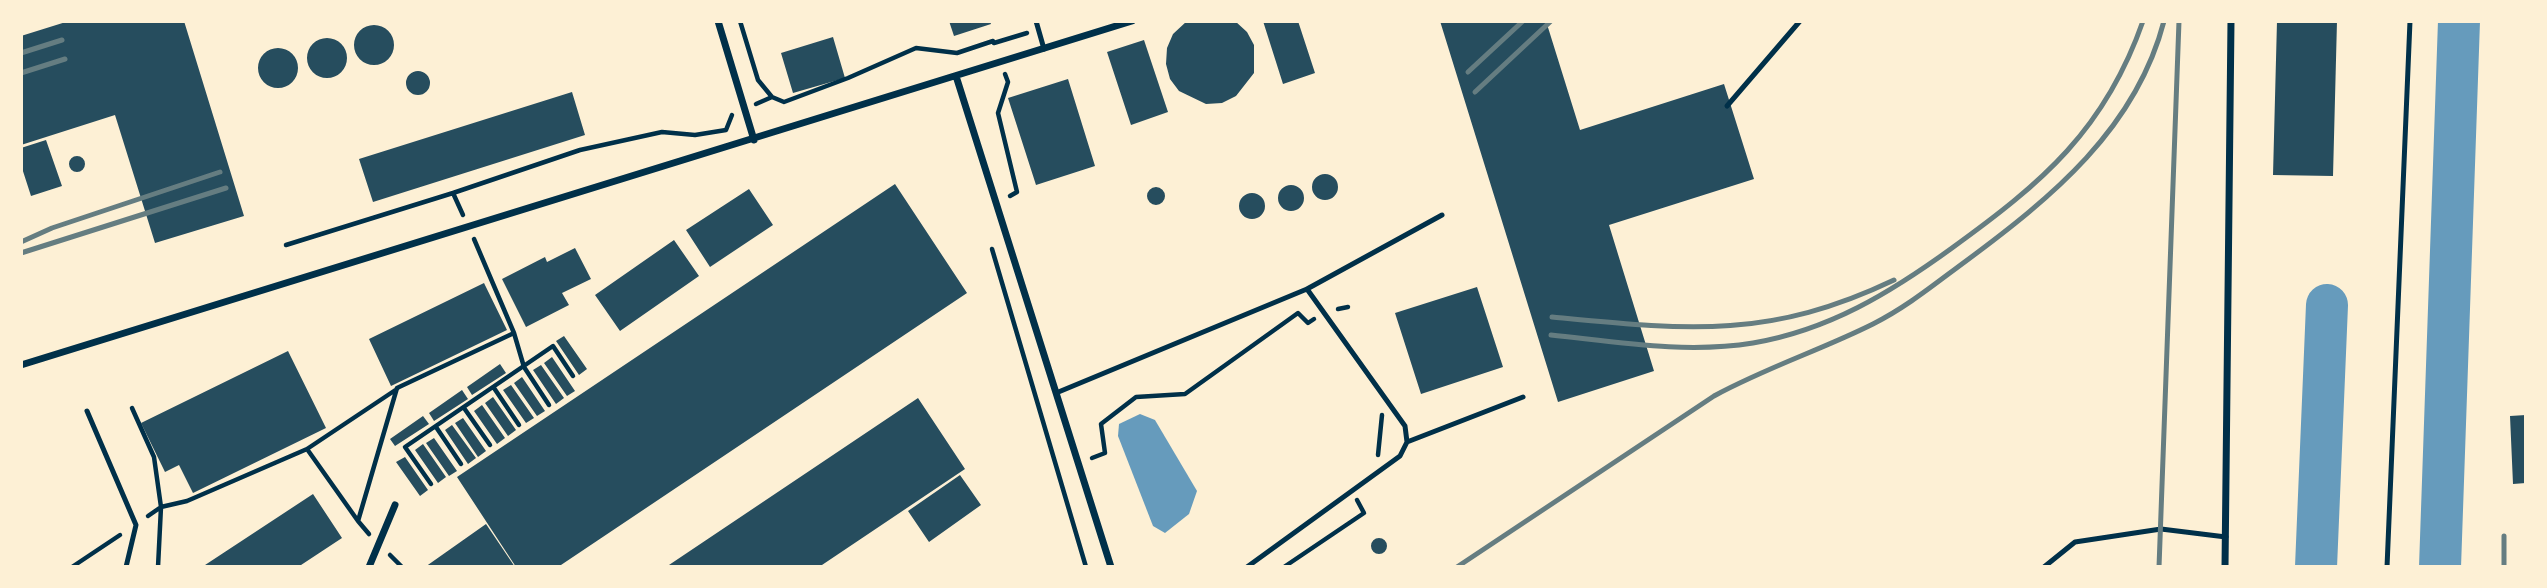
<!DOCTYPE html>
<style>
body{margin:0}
#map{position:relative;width:2547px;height:588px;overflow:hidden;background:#fdf0d5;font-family:Poppins,sans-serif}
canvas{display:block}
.frame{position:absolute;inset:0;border:23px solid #fdf0d5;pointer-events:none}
</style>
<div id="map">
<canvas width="2547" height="588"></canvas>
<div class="frame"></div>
</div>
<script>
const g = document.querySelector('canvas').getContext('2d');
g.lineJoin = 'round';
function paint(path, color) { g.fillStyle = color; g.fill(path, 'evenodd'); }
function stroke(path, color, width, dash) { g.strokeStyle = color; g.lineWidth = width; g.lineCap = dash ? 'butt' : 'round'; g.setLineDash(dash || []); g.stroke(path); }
const water = new Path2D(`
 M1140,414L1155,420L1197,491L1189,514L1165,533L1153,526L1118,436L1119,424Z`);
const river = new Path2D(`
 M2316,567L2327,305
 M2440,567L2459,21`);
const building = new Path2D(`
 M69,21H184L244,216L155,243L115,115L21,145V36Z
 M949,21H990L991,24L954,36Z
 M1187,21H1235L1247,32L1254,45V73L1236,96L1222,103L1206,104L1179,91L1170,79L1166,64L1167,48L1173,34Z
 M1263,21H1298L1315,73L1283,84Z
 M1440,21H1546L1580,130L1724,84L1754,179L1609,225L1654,371L1558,402Z
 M2277,21H2337L2333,176L2273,175Z
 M354 45a20 20 0 1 1 40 0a20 20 0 1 1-40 0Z
 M833,37L845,78L793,93L781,53Z
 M307 58a20 20 0 1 1 40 0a20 20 0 1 1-40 0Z
 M1144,40L1168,112L1131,125L1107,52Z
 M258 68a20 20 0 1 1 40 0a20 20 0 1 1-40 0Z
 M406 83a12 12 0 1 1 24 0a12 12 0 1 1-24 0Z
 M1068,79L1095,166L1036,185L1008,98Z
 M572,92L585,135L373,202L359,159Z
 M46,140L62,186L31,196L21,165V148Z
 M69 164a8 8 0 1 1 16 0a8 8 0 1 1-16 0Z
 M1312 187a13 13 0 1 1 26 0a13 13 0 1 1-26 0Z
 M895,184L967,293L558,567H516L457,477Z
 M1278 198a13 13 0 1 1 26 0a13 13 0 1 1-26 0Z
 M1147 196a9 9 0 1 1 18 0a9 9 0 1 1-18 0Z
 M749,189L773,225L710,267L686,230Z
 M1239 206a13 13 0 1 1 26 0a13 13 0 1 1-26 0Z
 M674,240L699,276L620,331L595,295Z
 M575,248L591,279L562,293L569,305L526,327L502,279L545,257L547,262Z
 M484,283L507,330L391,386L369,339Z
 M1477,287L1503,367L1421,394L1395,313Z
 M564,336L587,369L579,375L556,341Z
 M288,351L326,428L193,493L179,465L165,472L141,423Z
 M552,357L575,391L567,396L544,363Z
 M500,364L506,373L472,395L467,387Z
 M541,365L564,398L556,404L533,370Z
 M522,377L545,411L537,416L514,383Z
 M511,385L534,418L526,423L503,390Z
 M462,390L468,399L434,421L429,413Z
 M493,397L516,430L508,436L485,403Z
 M918,398L965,469L819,567H666Z
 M482,405L505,438L497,444L474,411Z
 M2526,415V483L2513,484L2510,416Z
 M423,416L429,424L395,446L390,439Z
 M463,418L486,451L478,457L455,423Z
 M452,425L476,458L468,464L445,430Z
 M434,438L457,471L449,476L426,443Z
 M423,444L446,477L438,483L415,450Z
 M405,457L428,490L420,496L396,462Z
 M960,475L981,505L929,542L908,511Z
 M313,494L342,538L298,567H202Z
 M486,524L515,567H425Z
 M1371 546a8 8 0 1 1 16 0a8 8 0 1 1-16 0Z`);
const path = new Path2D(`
 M740,21L758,80L772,97
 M994,43L1027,33
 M1005,74L1008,82L998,113L1017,192L1010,196
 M756,104L772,97L784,102L848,78L916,48L957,53L993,41
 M463,215L453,193L580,150L662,132L695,135L726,130L732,115
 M286,245L453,193
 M992,249L1086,567
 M1338,309L1348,307
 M514,333L524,367L549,405
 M494,388L519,425
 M132,408L154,457L161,507L158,567
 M464,408L490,445
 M436,427L461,464
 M307,449L358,521
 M1378,455L1382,415
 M1092,458L1105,453L1101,424L1136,397L1185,394L1298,313L1308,323L1314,319
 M431,484L405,447L553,346L573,376
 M148,516L161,507L187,501L307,449L397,389
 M369,534L358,521L397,388L514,333L474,239
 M390,555L402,567
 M72,567L120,535
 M1284,567L1364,513L1357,500`);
const service = new Path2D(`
 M1036,21L1044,49
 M1727,106L1800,21
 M1307,289L1442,215
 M1056,393L1307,289L1405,426L1407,442L1400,456L1247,567
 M87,411L136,525L126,567
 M1407,442L1523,397
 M2044,567L2075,542L2161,529L2226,537
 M2387,567L2410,21`);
const minor = new Path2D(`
 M718,21L754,140
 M956,76L1111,567
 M21,365L1132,21
 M369,567L395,505
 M2225,567L2231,21`);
const rail = new Path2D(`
 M21,53L62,40
 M1468,72L1523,21
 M21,73L65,59
 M1475,92L1551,21
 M21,242L52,228L220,172
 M21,253L226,188
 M1552,317C1686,330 1768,340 1894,280
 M1551,335C1617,342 1686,354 1753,343C1829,330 1890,293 1952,248C2042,183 2105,130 2143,21
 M1457,567L1714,396C1765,368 1821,350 1873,324C1907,307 1936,283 1966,261C2051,198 2136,129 2164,21
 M2159,567L2179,21
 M2504,567V536`);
paint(water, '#669bbc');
stroke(river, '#669bbc', 42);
paint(building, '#264d5e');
stroke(path, '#003049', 4.5);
stroke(service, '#003049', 5);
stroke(minor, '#003049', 7);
stroke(rail, '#657d81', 5);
</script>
